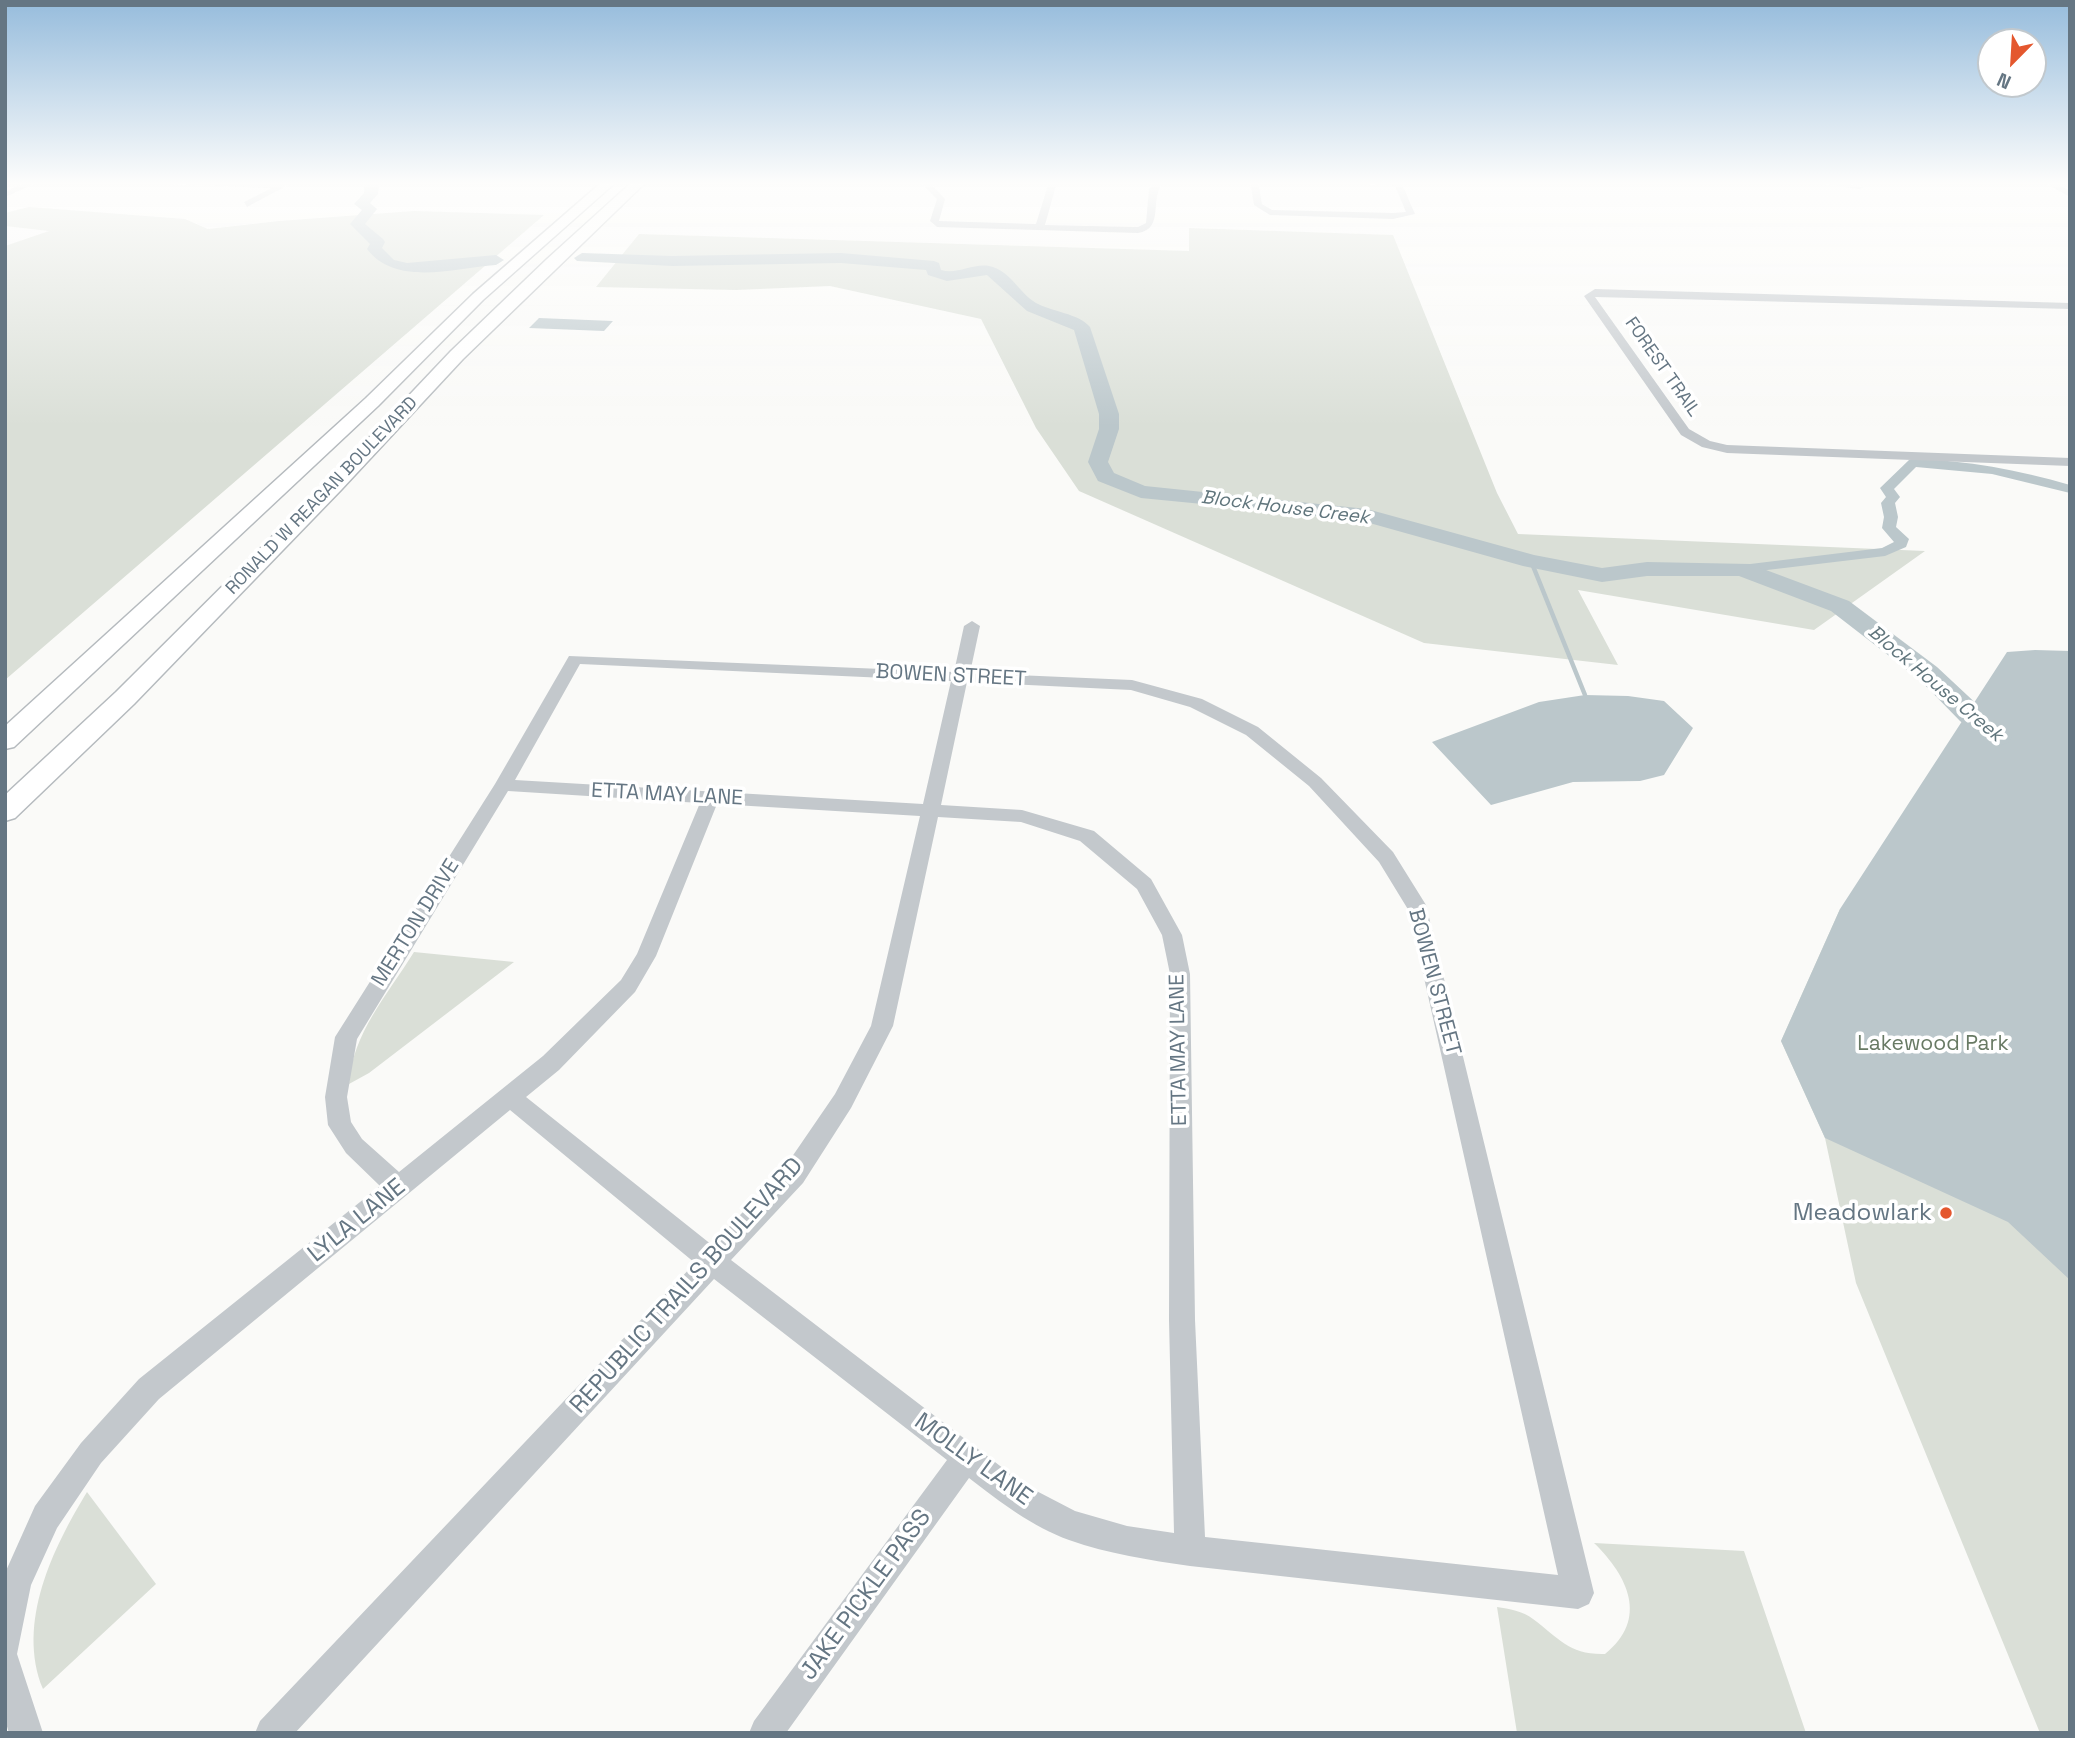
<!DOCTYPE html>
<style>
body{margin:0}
#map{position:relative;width:2075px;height:1738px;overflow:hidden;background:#fafaf8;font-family:"Space Grotesk",sans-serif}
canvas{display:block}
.frame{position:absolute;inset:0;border:7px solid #657683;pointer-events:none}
.north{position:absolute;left:1977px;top:28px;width:70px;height:70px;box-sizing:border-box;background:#fff;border:2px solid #c1c8cd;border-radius:50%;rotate:204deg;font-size:19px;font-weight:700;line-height:28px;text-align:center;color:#657683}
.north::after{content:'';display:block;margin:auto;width:24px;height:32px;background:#e4572e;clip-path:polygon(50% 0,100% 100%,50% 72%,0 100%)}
</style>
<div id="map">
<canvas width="2075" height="1738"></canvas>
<div class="frame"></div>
<div class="north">N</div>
</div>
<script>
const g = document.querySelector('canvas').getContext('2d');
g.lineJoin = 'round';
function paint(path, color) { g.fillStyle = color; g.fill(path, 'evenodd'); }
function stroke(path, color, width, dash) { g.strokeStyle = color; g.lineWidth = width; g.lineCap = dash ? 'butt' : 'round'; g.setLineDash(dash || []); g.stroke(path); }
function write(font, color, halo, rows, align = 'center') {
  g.font = font + ' "Space Grotesk",sans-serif'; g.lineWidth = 7; g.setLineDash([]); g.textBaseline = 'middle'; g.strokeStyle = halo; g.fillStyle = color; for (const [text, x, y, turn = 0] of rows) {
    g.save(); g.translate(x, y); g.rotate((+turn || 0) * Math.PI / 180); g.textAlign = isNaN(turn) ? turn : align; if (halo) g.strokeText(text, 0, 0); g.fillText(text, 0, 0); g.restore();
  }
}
const green = new Path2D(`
 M29,207L185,219L208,229L279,221L414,211L544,215L5,680V246L49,231L5,226V213Z
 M1189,228L1393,235L1497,493L1518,534L1925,551L1814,630L1578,590L1618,665L1424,643L1079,491L1036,428L981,319L830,286L736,290L596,287L639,234L1189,251Z
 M2070,866V1733H2040L1856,1283L1825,1138L1781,1041L1840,909Z
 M414,952L514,962L369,1073L349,1084C352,1034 388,994 414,952Z
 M87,1492L156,1584L43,1689C16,1623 53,1548 87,1492Z
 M1594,1543L1744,1551L1806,1733H1517L1497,1607C1509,1609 1523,1611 1533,1619C1560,1639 1569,1655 1605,1654C1649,1619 1628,1576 1594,1543Z`);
const water = new Path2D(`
 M539,318L613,321L604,331L529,328Z
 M2035,650L2070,651V1280L2008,1222L1825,1138L1781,1041L1840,909L2007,652Z
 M1585,695L1628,696L1664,701L1693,728L1664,775L1640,781L1573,782L1491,805L1432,742L1539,702Z`);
const stream = new Path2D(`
 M1531,561L1585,695`);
const canal = new Path2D(`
 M1913,459C1967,460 2018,470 2070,485V493L1992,474L1916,467L1894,489L1900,497L1895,503L1898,517L1896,527L1909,539L1906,547L1885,556L1742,573L1735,569L1742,565L1882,548L1894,542L1882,528L1884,517L1881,503L1886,497L1880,488L1909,460Z`);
const river = new Path2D(`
 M365,182H379L378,194L370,203L377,209L365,224L383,239L385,242L382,248L394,260L407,263L496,255L504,260L496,265C454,268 396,287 367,249L370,244L350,224L362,210L354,204L364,193Z
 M582,253L672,256L841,253L934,261L939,263L941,270C957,275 973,263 989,266C1011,271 1018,292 1036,303C1052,312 1078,313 1090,327L1119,414V429L1108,462L1114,473L1145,486L1367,509L1534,555L1602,568L1647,562L1750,564L1849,601L1937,667L2012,737L2008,743L1998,746L1988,743L1960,721L1919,679L1831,611L1739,576H1647L1602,582L1523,566L1366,522L1274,511L1141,498L1098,481L1088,462L1099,429V414L1074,330L1027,311L987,275L947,281L928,275L926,270L841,263L672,266L577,261L574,258Z`);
const street = new Path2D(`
 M26,182H38L5,197V192Z
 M118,182L282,184L286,186L247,207L244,202L272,188Z
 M920,182H929L945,199L939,221L1036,224L1049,182H1057L1045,225L1138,227L1146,223L1149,189L1154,182H1163C1149,199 1165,229 1138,233L937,227L930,221L937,199Z
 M1250,182H1258L1262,204L1272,210L1393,213L1406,212L1395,186L1335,182H1401L1415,214L1393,219L1270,215L1254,205Z
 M1811,182H1841L1863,187L1859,189Z
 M2044,182H2055L2070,191V197Z
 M1595,289L2070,303V309L1595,297L1689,429L1710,441L1727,445L2070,458V466L1727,453L1702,447L1681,435L1584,296Z
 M972,621L980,626L970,673L1132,680L1202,699L1258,727L1321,778L1393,852L1426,905L1594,1593L1589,1604L1578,1609L1190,1566C1149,1560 1109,1554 1069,1540C1033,1527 1000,1502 969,1478L786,1733H749L754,1721L947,1460L714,1279L295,1733H255L260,1721L695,1263L510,1110L159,1399L101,1463L57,1528L31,1585L17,1654L43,1733H9L5,1720V1573L35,1506L81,1443L139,1379L380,1186L346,1153L328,1125L325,1097L335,1037L495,784L569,656L954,672L964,626ZM580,664L951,681L923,804L515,780ZM967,682L1131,690L1190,707L1246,735L1309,786L1379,862L1409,911L1558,1575L1205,1537L1195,1320L1190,974L1182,935L1151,879L1094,831L1022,810L941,805ZM508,791L700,803L637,954L621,980L543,1056L399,1172L362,1139L351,1122L347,1097L357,1039ZM717,804L920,816L871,1026L835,1094L785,1167L712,1245L526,1097L559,1070L635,992L656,956ZM938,817L1021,822L1080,841L1137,889L1162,935L1170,974L1169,1320L1174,1533L1127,1526L1075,1511L1025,1485L731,1260L803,1183L851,1108L893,1026Z`);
const primary = new Path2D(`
 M602,182H616L483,300L378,406L14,747L5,749V726L366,398L473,294Z
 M632,182H646L463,359L341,490L134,704L15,818L5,821V795L116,692L327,482L451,351L547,259Z`);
const markers = [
 [1946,1213,7,"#e4572e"]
];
const farStreetnames = [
 ["FOREST TRAIL",1662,367,55],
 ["RONALD W REAGAN BOULEVARD",322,496,-46]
];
const farWaternames = [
 ["Block House Creek",1285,508,7],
 ["Block House Creek",1935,684,40]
];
const streetNames = [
 ["BOWEN STREET",951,676,3],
 ["ETTA MAY LANE",667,795,3],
 ["MERTON DRIVE",416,923,-58],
 ["BOWEN STREET",1434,982,75],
 ["ETTA MAY LANE",1179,1050,-91]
];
const parkNames = [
 ["Lakewood Park",1933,1044]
];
const nearPoinames = [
 ["Meadowlark",1932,1213]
];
const nearStreetnames = [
 ["LYLA LANE",357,1221,-39],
 ["REPUBLIC TRAILS BOULEVARD",687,1286,-48],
 ["MOLLY LANE",973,1460,36],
 ["JAKE PICKLE PASS",866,1595,-54]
];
paint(green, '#dadfd7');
paint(water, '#bbc7cb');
stroke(stream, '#bbc7cb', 4.5);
paint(canal, '#bbc7cb');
paint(river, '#bbc7cb');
stroke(primary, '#b5babe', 3);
paint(street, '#c3c8cc');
paint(primary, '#fff');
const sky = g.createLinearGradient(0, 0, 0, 426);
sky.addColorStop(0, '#96bcdc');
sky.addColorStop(0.43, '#fdfdfc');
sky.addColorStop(1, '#fdfdfc00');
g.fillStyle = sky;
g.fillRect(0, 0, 2075, 426);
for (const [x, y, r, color] of markers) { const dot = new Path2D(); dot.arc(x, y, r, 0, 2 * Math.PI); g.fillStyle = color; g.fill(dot); stroke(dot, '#fff', 2.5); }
write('18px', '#657683', '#fff', farStreetnames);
write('italic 19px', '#60757c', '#fff', farWaternames);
write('21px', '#657683', '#fff', streetNames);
write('21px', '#687a64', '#fff', parkNames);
write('24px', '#657683', '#fff', nearPoinames, 'right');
write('24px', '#657683', '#fff', nearStreetnames);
</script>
